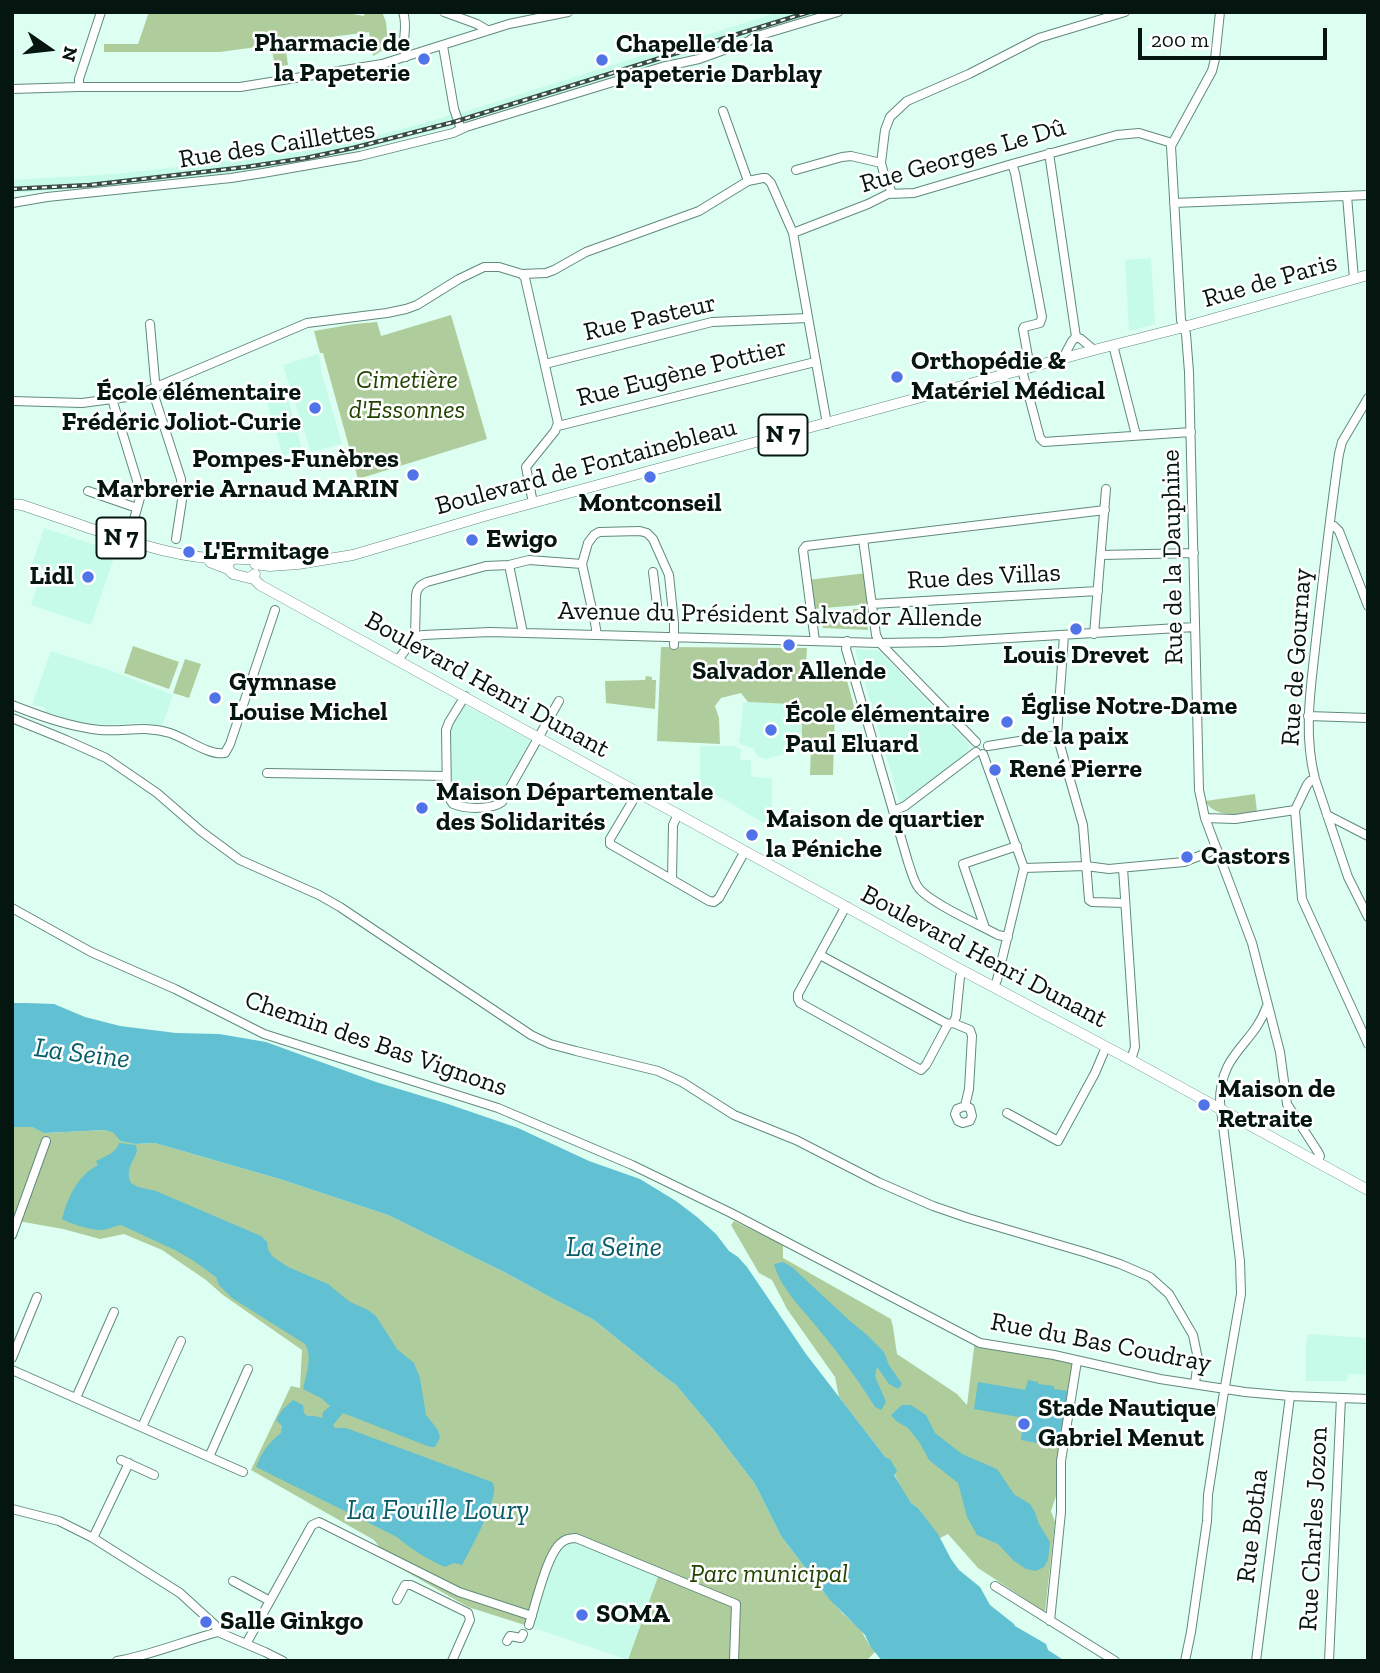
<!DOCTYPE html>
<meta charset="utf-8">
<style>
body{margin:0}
#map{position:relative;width:1380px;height:1673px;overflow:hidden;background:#dcfff2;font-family:"Zilla Slab",serif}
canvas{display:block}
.frame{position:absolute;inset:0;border:14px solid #051510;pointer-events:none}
.north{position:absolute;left:14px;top:14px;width:70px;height:70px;-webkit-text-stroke:5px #fff;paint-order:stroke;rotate:104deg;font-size:19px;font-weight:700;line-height:28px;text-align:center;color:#051510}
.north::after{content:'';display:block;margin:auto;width:24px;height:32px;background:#051510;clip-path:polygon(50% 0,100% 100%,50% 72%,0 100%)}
.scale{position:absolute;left:1138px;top:28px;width:189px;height:32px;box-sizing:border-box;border:4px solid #051510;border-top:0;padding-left:9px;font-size:21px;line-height:24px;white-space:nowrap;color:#051510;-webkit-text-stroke:5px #fff;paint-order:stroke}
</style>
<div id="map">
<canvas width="1380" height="1673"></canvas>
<div class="frame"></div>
<div class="north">N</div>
<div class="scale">200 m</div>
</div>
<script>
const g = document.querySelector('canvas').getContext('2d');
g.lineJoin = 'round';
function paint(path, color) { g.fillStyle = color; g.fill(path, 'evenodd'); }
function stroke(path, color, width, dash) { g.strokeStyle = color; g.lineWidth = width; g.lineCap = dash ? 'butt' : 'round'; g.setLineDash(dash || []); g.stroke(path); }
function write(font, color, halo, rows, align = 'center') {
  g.font = font + ' "Zilla Slab",serif'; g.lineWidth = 5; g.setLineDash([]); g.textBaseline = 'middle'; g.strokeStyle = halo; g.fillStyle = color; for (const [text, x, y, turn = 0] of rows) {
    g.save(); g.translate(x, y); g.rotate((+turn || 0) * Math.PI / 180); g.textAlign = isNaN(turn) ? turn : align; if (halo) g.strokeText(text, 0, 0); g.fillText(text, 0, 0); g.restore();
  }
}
const built = new Path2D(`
 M779,12H826L464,123L461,113Z
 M452,115L454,126L340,155L235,173L120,186L12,193V180L116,174L221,162L334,144L391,132Z
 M1151,258L1155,324L1129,331L1125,260Z
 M319,354L322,374L342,444L311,452L283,365Z
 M285,387L302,449L283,456L264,393Z
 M44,528L116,552L91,625L31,605L43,569L32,565Z
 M855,649L878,650L969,744L968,750L965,755L900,803Z
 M51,651L118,673L173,695L162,726L143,723L105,725L85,724L46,712L44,707L32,705Z
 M743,702L791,703L802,721V742L782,755L765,759L757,756L753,748L740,744L738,740L740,739Z
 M463,704L530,740L504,788L499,794H496L486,789L466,791L455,795L452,793L450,726Z
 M700,746H735L741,750L740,760H751V774L754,777L772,778V828L700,785Z
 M1308,1334L1368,1338V1375L1348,1374L1347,1381H1306V1343Z
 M573,1540L659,1574L628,1660L531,1627L556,1553L566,1542Z`);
const green = new Path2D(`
 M149,12H341L364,16L365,12H382L386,22L387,33H395C390,45 383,51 373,56L369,32L285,43L288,65L275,67L271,45L220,52H104V44H138Z
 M451,315L487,439L358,479L323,353H320L314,331L354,324L377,322L381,336Z
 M867,573L872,604L812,609L807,580Z
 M853,609H865L868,630L823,628L820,610L833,611V615L853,616Z
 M133,646L179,662L169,689L124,673Z
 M661,647L807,648L805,677H824L826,672L845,673L855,710H835L833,775H810L811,746L802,742V721L792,720L791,704L748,702L741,693L721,698L715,706L719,718L720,744L657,741Z
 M185,659L201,664L189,698L173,693Z
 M646,676L652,677V680H656L655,709L606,703L605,681L645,680Z
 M1255,794L1257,812C1239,814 1216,819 1205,801Z
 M12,1127H32L45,1133L105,1130L115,1133L120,1141L135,1144L155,1143L283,1180L388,1215L506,1273L548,1296L594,1320L661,1374L676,1385L713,1429L755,1484L781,1536L823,1591L843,1614L860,1629L870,1646L876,1651L866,1661L628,1660L659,1574L580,1541C574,1542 568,1541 564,1545C550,1555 537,1609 531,1627L468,1607L393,1564L374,1540L251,1470L291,1386L300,1388L302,1350L223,1295L206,1280L162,1250L124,1234L100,1239L63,1229L12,1220Z
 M734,1221L783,1245V1258L891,1319L893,1327L897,1354L957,1394L967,1405L975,1340L1077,1361L1061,1481L1051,1511L1055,1522L1045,1612L978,1568L948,1534L940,1538L918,1508L911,1503L904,1493L886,1458L839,1397L835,1377L787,1309L772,1280L759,1273L731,1225Z`);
const water = new Path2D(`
 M26,1003L54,1004L85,1017L120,1026L176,1033L219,1034L266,1042L376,1082L445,1103L518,1128L589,1161L640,1179L676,1201L697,1217L716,1234L729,1251L738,1257L747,1267L806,1354L886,1458L890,1459L897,1471L894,1475L911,1503L918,1508L938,1534L951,1559L959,1570L980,1587L990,1605L1014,1624L1015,1626L1046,1644L1048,1650L1065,1661H882L870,1646L865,1635L830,1600L781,1536L755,1484L713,1429L676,1385L661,1374L594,1320L548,1296L506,1273L388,1215L283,1180L155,1143L135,1144L120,1141L114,1133L105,1130L44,1133L32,1127H12V1003Z
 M119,1143L136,1145L137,1151C133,1163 125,1169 131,1183L138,1187L156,1191L261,1236L267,1242L268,1249L272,1256L288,1267L328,1284L350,1302L368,1310L376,1316L397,1349L414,1363L420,1378L426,1415L438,1430L440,1438L435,1447H430L343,1413L333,1425L335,1428H346L492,1482C493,1484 494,1485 494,1487C497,1500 470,1551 462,1565L454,1563L445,1567C427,1559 412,1550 397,1537L256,1467C261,1453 269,1442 281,1433L282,1426L276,1420L282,1410L293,1400L303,1405L304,1413L307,1416H315L322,1418L323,1412L330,1406L321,1398L303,1389C306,1374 313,1357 305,1344L232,1298L219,1285L216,1277L194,1261L175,1250L121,1225C114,1226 110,1229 103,1230C92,1231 71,1224 62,1219C68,1197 77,1176 98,1165L96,1161C106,1156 116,1153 119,1143Z
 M783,1262L792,1267L850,1321L866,1334L884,1352L889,1365L902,1384L898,1389L889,1384L877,1367L875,1376L886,1402L881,1410L875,1407C858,1380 840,1355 820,1331C804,1310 781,1290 774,1264Z
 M1028,1380L1038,1382V1384L1054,1386V1389L1068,1391L1058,1447L1021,1440L1024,1418L974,1409L978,1382L1025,1390Z
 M902,1405H911L926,1415L935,1433L962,1454L997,1469L1014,1494L1030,1504L1035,1512L1039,1524L1050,1542L1048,1560L1044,1567L1036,1571L1026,1569L1014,1561L998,1544L977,1535L967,1517L958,1483L929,1460L920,1443L908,1428L896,1421L891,1415Z`);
const minor = new Path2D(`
 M403,12C409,29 400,41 406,57
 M444,12L477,24L487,30
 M1220,12L1215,59L1212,71L1171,146L1181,320L1186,334L1189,372L1199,790L1205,818L1252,943L1280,1052L1287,1104L1318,1152L1320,1156L1318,1161
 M443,46L454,109L461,129
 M79,87V79L101,12
 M12,89L79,87H240L382,64L509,24L568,12
 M723,111L748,181
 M1049,153L1076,337
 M1012,164L1015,173L1042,317L1040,323L1024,327L1023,329L1030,368
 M796,170L842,157L851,156L881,163
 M892,193L884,174L881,163L885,130L890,117L907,101L969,74L1039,38L1125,12
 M1347,196L1354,279
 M12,203L47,197L231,178L263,173L360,156L453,133L466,127L662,67L699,59L749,41L754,37L838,12
 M1174,203L1368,195
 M793,233L868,204L888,194L914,193L1012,164L1117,135L1139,133L1172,143
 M522,274L525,278L558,423L555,431L526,467L533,503
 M150,324L155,381L157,387
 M1076,337L1081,339L1094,350
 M1113,345L1136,435
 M1063,358L1072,341L1076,337
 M545,364L712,322L808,318
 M1022,370L1040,438L1044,442L1191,432
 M152,389L181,479L182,500L176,539
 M1368,398L1342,442L1339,454C1330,516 1323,578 1316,640C1311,687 1303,733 1315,779L1348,877L1368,917
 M112,399L139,487L140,498L131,530
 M12,401L82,403L135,396L307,323L387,313L406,309L417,305L459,279L484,267H499L522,274L546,273L554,270L586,252L699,211L748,181L763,178H766L771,183L793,233L827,424
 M558,426L815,362
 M88,491L137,508
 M1330,526H1334L1339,531L1368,606
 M863,539L876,635L880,643L976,742
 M1101,555L1194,553
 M509,565L523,633
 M653,572L657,605
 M872,604L1098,591
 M1094,634L1106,489
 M597,635L595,623L582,564L588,543L594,535L599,532L640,531L647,533L653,539L669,575L674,623V645
 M1064,635L1057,735L1083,825L1089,900L1092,902L1125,903
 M415,637L416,595C417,588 420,585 427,582L486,566L509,565L529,560L582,564
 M815,641L803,550L806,546L1105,510
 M847,641L846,649L908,862C911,870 913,880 918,887C928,902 980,925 998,935L1008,937
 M398,660L415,637L423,635L490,632L880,643L942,642L1195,627
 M465,696L449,722L446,730L447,795L453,804C465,809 491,810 502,802L559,701
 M12,705C40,716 70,727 100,730C124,732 146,725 170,733C186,738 209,756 225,753L230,744L275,610
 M1308,716L1368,718
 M12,718L66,740L106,758L157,793L202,832L240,860L319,895L340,907L531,1035L550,1044L576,1051L658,1071L682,1082L734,1115L796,1140L878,1182L933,1206L968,1218L1087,1253L1120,1264L1150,1277L1169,1294L1193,1335L1198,1359L1195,1384
 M988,746L1057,735
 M983,754L1024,868L997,980L994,987
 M267,773L446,776
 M1315,779L1310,781L1307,785L1295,810L1302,899L1368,1044
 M638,792L610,839V844L709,901L714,902L719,898L745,851
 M893,811L905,806L976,752
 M1327,815L1368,836
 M1205,818L1235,819L1295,810
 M1024,868L1086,866L1109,869L1119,868L1184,862L1217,849
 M1123,868L1135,1047L1131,1060
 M672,879L673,825L678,814
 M846,906L798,994V999L800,1003L921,1070L926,1065L948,1024
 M12,908L91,952L175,989L264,1034L498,1108L632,1165L731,1213L980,1343L1054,1355L1160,1379L1245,1392L1290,1396L1368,1399
 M985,928L963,864L1017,846
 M820,955L942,1021L948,1024L953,1023L970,1030L972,1036L969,1089L965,1106L957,1109L955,1114L958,1121L963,1123L970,1121L972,1116L970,1108L965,1106
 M953,1023L956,1017L960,977L963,971
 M1007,1113L1058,1141L1095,1073L1106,1047
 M12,1235L46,1141
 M12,1358L37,1297
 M12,1370L243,1472
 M76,1398L114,1312
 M142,1427L181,1341
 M209,1457L248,1369
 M121,1460L154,1475
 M12,1509L59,1521L93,1538L180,1593L215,1625L218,1632
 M93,1538L129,1463
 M233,1581L270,1601
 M995,1586L1115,1661
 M397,1600L405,1585H411L468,1613L470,1620L452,1661
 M1050,1621L1061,1512V1461L1077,1361
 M529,1625C535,1606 547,1554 561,1543C565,1539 570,1538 576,1538L736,1604L734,1661
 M218,1632L265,1652L283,1661
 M507,1641L510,1636L521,1638L523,1634
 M246,1644L312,1525L319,1522L459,1592L532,1616
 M117,1661C152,1655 184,1641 218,1632
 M1185,1661L1191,1632L1207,1521L1208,1495L1223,1398L1241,1294L1240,1261L1220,1102C1220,1052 1253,1046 1267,1006
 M1256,1661L1290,1396
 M1329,1661L1341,1398`);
const major = new Path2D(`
 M12,504L22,505C45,513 67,520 89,528C135,543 183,560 232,559
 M210,562L228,569
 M255,564L270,566L298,564L353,555L488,515L1094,350L1184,327L1368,275
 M255,574L249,578L233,574L229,570L228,564L232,559C242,558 252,560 262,560
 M252,577L260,585L954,966L1131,1060L1368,1190`);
const rail = new Path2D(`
 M12,189L90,185L246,167L306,158L353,148L454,122L809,12`);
const markers = [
 [424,59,7,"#5073e7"],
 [602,60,7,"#5073e7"],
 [897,377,7,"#5073e7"],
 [315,408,7,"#5073e7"],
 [413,475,7,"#5073e7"],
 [650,477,7,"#5073e7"],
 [472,540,7,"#5073e7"],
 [189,552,7,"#5073e7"],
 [88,577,7,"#5073e7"],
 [1076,629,7,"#5073e7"],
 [789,645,7,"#5073e7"],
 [215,698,7,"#5073e7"],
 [1007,722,7,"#5073e7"],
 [771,730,7,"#5073e7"],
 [995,770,7,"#5073e7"],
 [422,808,7,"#5073e7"],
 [752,835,7,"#5073e7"],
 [1187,857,7,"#5073e7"],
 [1204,1105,7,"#5073e7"],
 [1024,1424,7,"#5073e7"],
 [582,1615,7,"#5073e7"],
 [206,1622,7,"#5073e7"]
];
const shields = [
 [783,435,49],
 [121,538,49]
];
const shieldNames = [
 ["N 7",783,435],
 ["N 7",121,538]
];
const poiNames = [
 ["Pharmacie de",410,44,"right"],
 ["la Papeterie",410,74,"right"],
 ["Chapelle de la",616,45],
 ["papeterie Darblay",616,75],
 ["Orthopédie &",911,362],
 ["Matériel Médical",911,392],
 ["École élémentaire",301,393,"right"],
 ["Frédéric Joliot-Curie",301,423,"right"],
 ["Pompes-Funèbres",399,460,"right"],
 ["Marbrerie Arnaud MARIN",399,490,"right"],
 ["Montconseil",650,504,"center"],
 ["Ewigo",486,540],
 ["L'Ermitage",203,552],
 ["Lidl",74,577,"right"],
 ["Louis Drevet",1076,656,"center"],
 ["Salvador Allende",789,672,"center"],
 ["Gymnase",229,683],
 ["Louise Michel",229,713],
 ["Église Notre-Dame",1021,707],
 ["de la paix",1021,737],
 ["École élémentaire",785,715],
 ["Paul Eluard",785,745],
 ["René Pierre",1009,770],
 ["Maison Départementale",436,793],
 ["des Solidarités",436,823],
 ["Maison de quartier",766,820],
 ["la Péniche",766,850],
 ["Castors",1201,857],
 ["Maison de",1218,1090],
 ["Retraite",1218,1120],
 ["Stade Nautique",1038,1409],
 ["Gabriel Menut",1038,1439],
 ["SOMA",596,1615],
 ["Salle Ginkgo",220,1622]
];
const streetNames = [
 ["Rue des Caillettes",277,145,-9],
 ["Rue Georges Le Dû",963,156,-16],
 ["Rue de Paris",1270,281,-16],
 ["Rue Pasteur",650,318,-13],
 ["Rue Eugène Pottier",682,373,-14],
 ["Boulevard de Fontainebleau",586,467,-15],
 ["Rue de la Dauphine",1173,557,-91],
 ["Rue des Villas",984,577,-3],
 ["Avenue du Président Salvador Allende",770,615,1],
 ["Rue de Gournay",1297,657,-86],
 ["Boulevard Henri Dunant",487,685,29],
 ["Boulevard Henri Dunant",984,957,28],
 ["Chemin des Bas Vignons",376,1044,19],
 ["Rue du Bas Coudray",1101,1343,11],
 ["Rue Botha",1253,1526,-83],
 ["Rue Charles Jozon",1314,1529,-87]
];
const parkNames = [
 ["Cimetière",407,381],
 ["d'Essonnes",407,411],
 ["Parc municipal",769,1575]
];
const waterNames = [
 ["La Seine",82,1054,7],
 ["La Seine",614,1248],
 ["La Fouille Loury",438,1511]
];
paint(built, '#c6fbe9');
paint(green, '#afcd9c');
paint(water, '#61c0d1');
stroke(minor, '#62897c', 10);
stroke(major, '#62897c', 11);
stroke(minor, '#fff', 8);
stroke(major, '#fff', 10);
stroke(rail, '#384c45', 4.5);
stroke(rail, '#fff', 2, [5]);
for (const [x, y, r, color] of markers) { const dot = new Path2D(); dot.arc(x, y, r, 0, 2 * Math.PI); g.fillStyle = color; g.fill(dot); stroke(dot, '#fff', 2.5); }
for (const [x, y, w] of shields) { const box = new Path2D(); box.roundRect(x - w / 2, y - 20.5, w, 41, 5); g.fillStyle = '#fff'; g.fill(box); stroke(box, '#051510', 2); }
write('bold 24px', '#051510', null, shieldNames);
write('bold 26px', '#051510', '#fff', poiNames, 'left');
write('26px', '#051510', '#fff', streetNames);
write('italic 26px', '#234300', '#fff', parkNames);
write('italic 28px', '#075c68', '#fff', waterNames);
</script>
